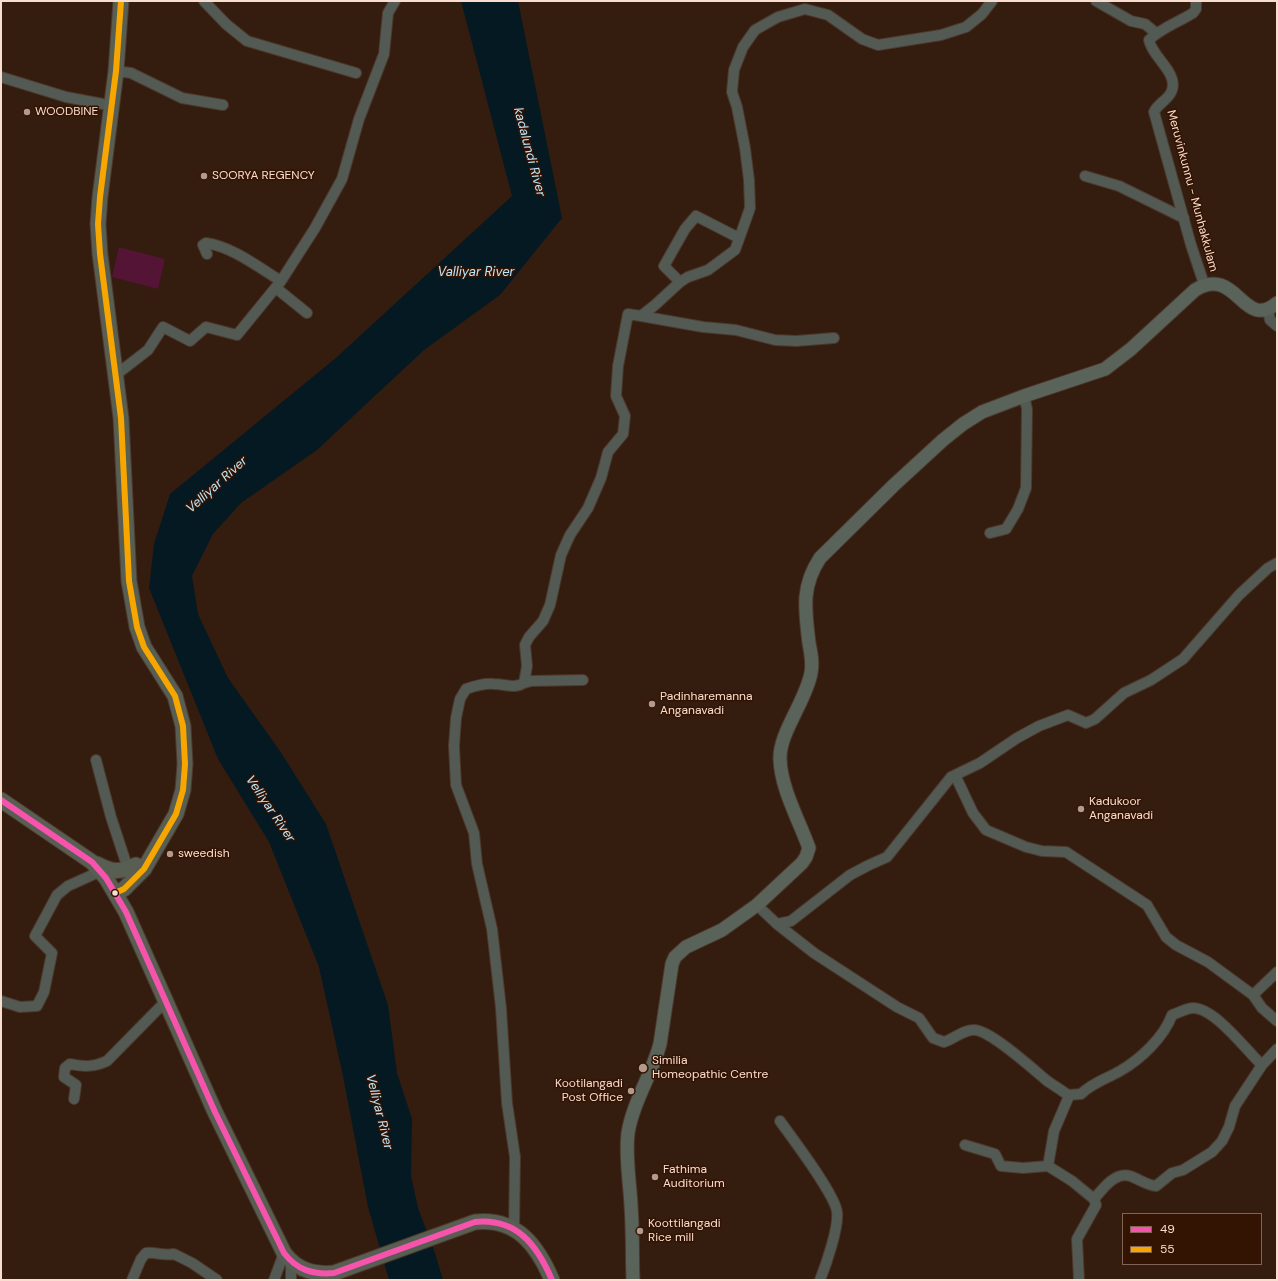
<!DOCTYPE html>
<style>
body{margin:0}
#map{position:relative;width:1278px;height:1281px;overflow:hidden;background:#341d0f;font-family:"DM Sans",sans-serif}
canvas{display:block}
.frame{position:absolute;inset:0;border:2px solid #f9ddce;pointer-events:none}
.legend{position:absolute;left:1122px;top:1213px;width:140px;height:52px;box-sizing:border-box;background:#331302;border:1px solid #826454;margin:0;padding:5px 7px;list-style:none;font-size:12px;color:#f9ddce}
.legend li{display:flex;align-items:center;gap:8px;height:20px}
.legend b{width:20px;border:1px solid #826454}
</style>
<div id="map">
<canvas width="1278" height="1281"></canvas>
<div class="frame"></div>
<ul class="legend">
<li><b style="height:5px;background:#f653ac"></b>49</li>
<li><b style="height:5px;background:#f7a600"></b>55</li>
</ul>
</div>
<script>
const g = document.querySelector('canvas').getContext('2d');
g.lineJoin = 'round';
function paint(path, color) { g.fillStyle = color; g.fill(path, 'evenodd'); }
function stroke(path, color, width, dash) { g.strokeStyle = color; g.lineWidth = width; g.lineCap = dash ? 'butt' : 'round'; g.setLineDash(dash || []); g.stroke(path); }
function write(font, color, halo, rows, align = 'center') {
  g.font = font + ' "DM Sans",sans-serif'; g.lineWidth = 3; g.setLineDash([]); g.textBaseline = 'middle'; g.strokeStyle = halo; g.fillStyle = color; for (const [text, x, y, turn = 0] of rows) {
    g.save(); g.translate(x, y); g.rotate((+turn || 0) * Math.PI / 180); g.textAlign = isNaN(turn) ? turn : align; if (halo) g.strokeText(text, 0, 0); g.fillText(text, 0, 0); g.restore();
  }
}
const green = new Path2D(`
 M119,247L165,259L158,289L112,277Z`);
const water = new Path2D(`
 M461,1H518L562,218L500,295L424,350L317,450L241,503L213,534L192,576L198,614L228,678L280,751L326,824L388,1005L397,1073L412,1119L411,1176L418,1208L435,1253L443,1280H389L368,1207L343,1076L319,967L269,842L218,759L149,588L154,544L170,494L337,357L512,196Z`);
const minor = new Path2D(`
 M204,1L226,24L247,41L356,73
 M1096,1L1131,21L1145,24L1156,33
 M1196,1V9L1193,13C1179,22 1161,28 1149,40C1152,57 1178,72 1172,90C1170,99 1158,103 1154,112L1191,245L1204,284
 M116,71L131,73L182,98L223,105
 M1,77L66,97L103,104
 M1085,176L1119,186L1184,218
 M207,254L203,245L206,243C233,247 258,267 281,281
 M680,282L664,266L685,229L696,216L739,238
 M276,288L307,313
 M1268,310L1270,320L1277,326
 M641,316L703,327L736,330L775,340L796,341L834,338
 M117,374L148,350L163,327L190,341L206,327L237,335L281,281L315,228L342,179L359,119L384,54L388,13L395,1
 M990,533L1006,529L1018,509L1026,488L1027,409L1024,396
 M524,683L531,681L583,680
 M96,760L111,817L128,869
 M955,775L973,813L986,830L1026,847L1042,851L1066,852L1147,905L1166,937L1176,945L1208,962L1253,995
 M757,905L777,924L791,921L850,875L869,865L887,857L951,777L980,763L1017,738L1039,726L1068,715L1086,723L1095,719L1124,693L1151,680L1183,659L1239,595L1268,568L1277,563
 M777,924L814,953L897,1007L919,1018L933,1038L944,1042C954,1039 964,1029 975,1030C991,1031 1033,1069 1046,1080C1054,1086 1062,1090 1069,1096L1054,1131L1048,1166
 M1277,972L1253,995L1262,1008L1277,1021
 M1,1001L20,1007L37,1006L44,992L52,953L35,936L57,895L68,886L101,871
 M1262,1065L1277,1049
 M1068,1095L1081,1094C1092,1083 1106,1079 1120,1071C1141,1059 1164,1037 1172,1015C1178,1013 1187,1008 1193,1008C1215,1008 1246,1050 1262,1065L1235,1106L1229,1127L1222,1141L1212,1152L1183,1170L1172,1173L1156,1186C1146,1185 1139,1179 1130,1176C1115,1171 1102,1190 1094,1199
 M74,1099L76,1085L64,1077L65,1068L70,1064C84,1067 94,1067 107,1061L166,1001
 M780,1121C792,1138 835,1194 837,1212C839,1227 826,1265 820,1280
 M965,1145L995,1154L1001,1166L1023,1168L1048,1166L1072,1181L1094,1199L1096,1205L1077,1239L1079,1280
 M514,1230L515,1157L507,1103L501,1008L492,929L477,864L474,833L456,785L454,746L456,718L460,699L466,689C475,686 484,683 494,684C505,684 514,689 524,683L527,666L525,645L529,637L543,621L550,605L561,555L570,535L588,508L601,478L608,452L623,434L625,416L616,396L618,366L628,314L641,316L655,305L680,282L688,277L708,270L735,250L743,228L750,208L749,180L745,148L737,107L732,92L734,70L743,47L755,30L778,17L805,9L828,15L862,39L878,45L941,35L966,27L982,14L992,1
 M291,1262V1280
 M132,1280L141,1259L146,1253C156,1252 164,1256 174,1254L192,1263L217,1280
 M274,1280L284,1253`);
const major = new Path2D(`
 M633,1280C632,1255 633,1231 631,1206C630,1182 625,1157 628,1133C633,1102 652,1074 660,1044L672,964L675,957L686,947L722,930L757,905L802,863L806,857L809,848C799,820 781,789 780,759C779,733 806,701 811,673C813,663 811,653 809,643C805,609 801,587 820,558L894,485L943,440L963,424L982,412L1024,396L1105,369L1131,349L1195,290C1237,264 1243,332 1277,303`);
const highway = new Path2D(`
 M1,800L92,862L106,878L126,912L215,1112L284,1253C297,1270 313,1275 334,1273L475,1222C517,1218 537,1245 552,1280
 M97,864C112,872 119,873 136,865
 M115,893L124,889L144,869L176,814L183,790L185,764L183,726L175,696L144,647L137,627L129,581L121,418L100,254L98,224L100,197L116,71L121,1`);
const bus1 = new Path2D(`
 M1,800L92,862L106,878L126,912L215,1112L284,1253C297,1270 313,1275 334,1273L475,1222C517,1218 537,1245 552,1280`);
const bus2 = new Path2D(`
 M115,893L124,889L144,869L176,814L183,790L185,764L183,726L175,696L144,647L137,627L129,581L121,418L100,254L98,224L100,197L116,71L121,1`);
const markers = [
 [27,112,4,"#b49a8b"],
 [204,176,4,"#b49a8b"],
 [652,704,4,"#b49a8b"],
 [1081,809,4,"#b49a8b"],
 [170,854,4,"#b49a8b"],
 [115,893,3.5,"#f9ddce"],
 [643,1068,5,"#b49a8b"],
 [631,1091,4,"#b49a8b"],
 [655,1177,4,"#b49a8b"],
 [640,1231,4,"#b49a8b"]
];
const poiNames = [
 ["WOODBINE",35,112],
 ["SOORYA REGENCY",212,176],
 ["Padinharemanna",660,697],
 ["Anganavadi",660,711],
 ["Kadukoor",1089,802],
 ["Anganavadi",1089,816],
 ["sweedish",178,854],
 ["Similia",652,1061],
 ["Homeopathic Centre",652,1075],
 ["Kootilangadi",623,1084,"right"],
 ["Post Office",623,1098,"right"],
 ["Fathima",663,1170],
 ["Auditorium",663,1184],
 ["Koottilangadi",648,1224],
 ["Rice mill",648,1238]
];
const streetNames = [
 ["Meruvinkunnu - Munhakkulam",1192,191,75]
];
const waterNames = [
 ["kadalundi River",529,152,75],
 ["Valliyar River",476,273],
 ["Velliyar River",217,485,-42],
 ["Velliyar River",270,809,56],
 ["Velliyar River",379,1112,76]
];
paint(green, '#531436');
paint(water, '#051923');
stroke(minor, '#4c392d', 12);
stroke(major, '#4c392d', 15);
stroke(highway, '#4c392d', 17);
stroke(minor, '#525a53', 10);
stroke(major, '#5a6359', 13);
stroke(highway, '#585e52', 15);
stroke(bus1, '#f653ac', 6);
stroke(bus2, '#f7a600', 6);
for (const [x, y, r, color] of markers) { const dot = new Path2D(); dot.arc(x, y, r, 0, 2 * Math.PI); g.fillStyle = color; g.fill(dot); stroke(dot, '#331302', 1.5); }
write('12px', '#f9ddce', '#331302', poiNames, 'left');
write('12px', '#f9ddce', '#331302', streetNames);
write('italic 13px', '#bae8fe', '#331302', waterNames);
</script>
